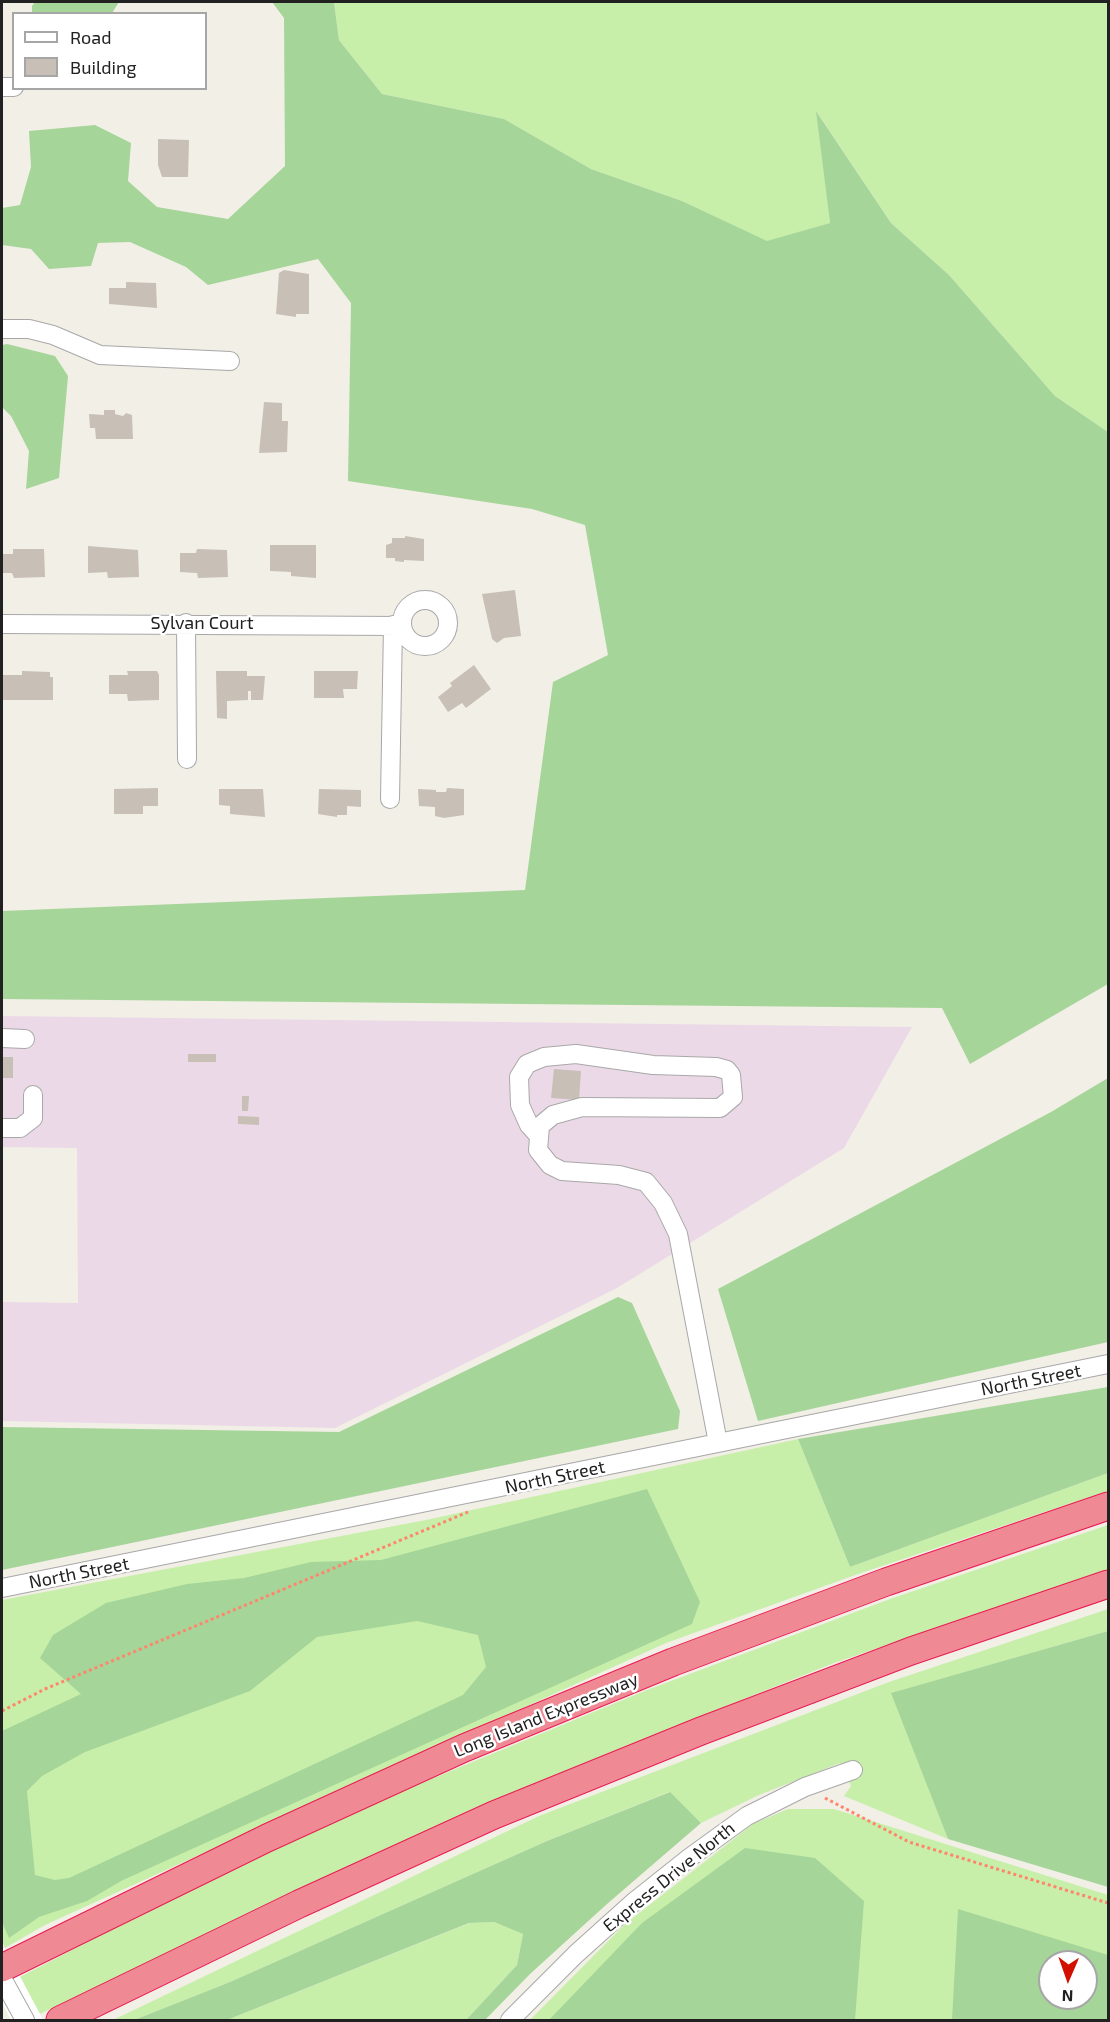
<!DOCTYPE html>
<html>
<head>
<meta charset="utf-8">
<style>
	body { margin:0 }
	#map { position:relative; width:1110px; height:2022px; overflow:hidden; background:#f2efe7; font-family:"Exo 2",sans-serif }
	canvas { display:block }
	.frame { position:absolute; inset:0; border:3px solid #212121; pointer-events:none }
	.legend { position:absolute; left:12px; top:12px; width:195px; height:78px; box-sizing:border-box; background:#fff; border:2px solid #a6a6a6; margin:0; padding:8px 10px; list-style:none; font-size:18px; color:#212121 }
	.legend li { display:flex; align-items:center; gap:12px; height:30px }
	.legend b { width:30px; border:2px solid #a6a6a6 }
	.north { position:absolute; left:1038px; top:1950px; width:60px; height:60px; box-sizing:border-box; background:#fff; border:2px solid #a6a6a6; border-radius:50%; rotate:182deg; font-size:16px; font-weight:700; line-height:24px; text-align:center; color:#212121 }
	.north::after { content:''; display:block; margin:auto; width:21px; height:27px; background:#d31000; clip-path:polygon(50% 0,100% 100%,50% 72%,0 100%) }
</style>
</head>
<body>
<div id="map">
<canvas width="1110" height="2022"></canvas>
<div class="frame"></div>
<ul class="legend">
<li><b style="height:8px;background:#fff"></b>Road</li>
<li><b style="height:16px;background:#c8bfb6"></b>Building</li>
</ul>
<div class="north">N</div>
</div>
<script>
const ctx = document.querySelector('canvas').getContext('2d');
ctx.lineJoin = 'round';
function fillPath(path, color) { ctx.fillStyle = color; ctx.fill(path, 'evenodd'); }
const poly = rows => new Path2D(rows.map(r => 'M' + r).join(''));
function trace(path, color, width, dash) { ctx.strokeStyle = color; ctx.lineWidth = width; ctx.lineCap = dash ? 'butt' : 'round'; ctx.setLineDash(dash || []); ctx.stroke(path); }
function write(font, color, halo, rows, align = 'center') {
  ctx.font = font + ' "Exo 2",sans-serif'; ctx.lineWidth = 5; ctx.setLineDash([]); ctx.textBaseline = 'middle'; ctx.strokeStyle = halo; ctx.fillStyle = color; for (const [text, x, y, turn = 0] of rows) {
    ctx.save(); ctx.translate(x, y); ctx.rotate((+turn || 0) * Math.PI / 180); ctx.textAlign = isNaN(turn) ? turn : align; if (halo) ctx.strokeText(text, 0, 0); ctx.fillText(text, 0, 0); ctx.restore();
  }
}
fillPath(poly([
	[2,1016,912,1027,844,1148,617,1288,335,1428,2,1421,2,1302,78,1303,77,1148,2,1147]
]), '#ecd9e7');
fillPath(poly([
	[334,2,1108,2,1108,432,1055,396,949,275,891,223,817,112,830,223,767,242,682,201,591,169,504,119,382,94,339,40],
	[798,1439,850,1567,1108,1473,1108,1491,858,1574,666,1643,45,1925,5,1948,2,1940,2,1600,426,1520],
	[1108,1525,1108,1570,834,1663,577,1766,321,1879,40,2014,20,1977,189,1889,390,1796,647,1690,890,1599],
	[1108,1609,1108,1631,892,1693,948,1839,844,1796,851,1786,840,1763,759,1795,701,1823,669,1792,547,1841,230,1982,134,2020,113,2020,539,1816,889,1682],
	[788,1809,834,1809,1108,1895,1108,2020,530,2020,625,1924,753,1824],
	[1050,1962,1086,1962,1086,1998,1050,1998],
	[494,1922,523,1934,517,1965,466,2020,227,2020,470,1923]
]), '#c7efaa');
fillPath(poly([
	[35,2,119,2,112,13,32,13,32,6],
	[272,2,334,2,339,40,382,94,504,119,591,169,682,201,767,241,830,223,816,111,891,223,949,275,1055,396,1108,432,1108,984,970,1064,942,1008,2,999,2,911,525,890,553,682,608,655,585,525,532,509,348,481,351,303,318,259,208,285,186,267,130,242,98,243,91,266,49,269,31,249,2,245,2,208,20,205,31,167,29,131,95,125,131,143,128,181,157,207,228,219,285,166,284,18],
	[7,344,55,356,68,376,59,478,26,489,29,451,11,416,2,407,2,345],
	[1108,1078,1108,1342,758,1421,718,1289,1051,1112],
	[618,1297,632,1303,680,1411,678,1429,2,1570,2,1427,339,1432],
	[1108,1387,1108,1473,850,1567,798,1439],
	[647,1489,700,1602,692,1624,123,1880,87,1901,39,1917,9,1938,2,1922,2,1731,81,1694,40,1658,53,1635,106,1603,187,1584,244,1578,311,1562,381,1560],
	[417,1621,478,1635,486,1667,463,1695,69,1878,55,1880,35,1875,27,1791,42,1776,85,1752,250,1691,317,1637],
	[1108,1631,1108,1887,948,1839,891,1693],
	[670,1792,701,1823,607,1904,530,1974,485,2020,466,2020,517,1965,523,1934,494,1922,469,1923,227,2020,134,2020,230,1982,547,1841],
	[745,1848,815,1858,864,1901,855,2020,549,2020,642,1923],
	[958,1909,1108,1955,1108,2020,952,2020],
	[1050,1962,1086,1962,1086,1998,1050,1998]
]), '#a6d599');
fillPath(poly([
	[5,1948,43,2020,11,2020,2,2002,2,1950]
]), '#fff');
fillPath(poly([
	[158,139,189,140,188,177,162,177,158,165],
	[284,270,309,274,309,314,296,314,296,317,276,314,279,273],
	[126,282,156,283,157,308,109,304,109,288,126,288],
	[264,402,282,403,282,421,288,421,287,452,259,453],
	[104,410,115,410,115,414,123,416,126,413,132,415,133,439,96,439,95,428,90,428,89,414,104,415],
	[405,536,424,539,424,561,404,560,404,562,395,561,395,558,386,558,386,545,392,543,392,538,405,538],
	[270,545,316,545,316,578,291,576,291,572,270,571],
	[88,546,138,550,139,577,108,578,107,572,88,573],
	[13,549,44,549,45,577,14,578,12,573,2,573,2,554,13,554],
	[197,549,227,550,228,577,198,578,197,573,180,572,180,553,196,553],
	[515,590,521,636,504,638,497,643,492,639,482,594],
	[474,665,491,689,466,708,462,703,448,712,438,697,452,686,450,683],
	[22,671,50,672,50,677,53,677,53,700,3,700,3,675,22,675],
	[127,671,157,671,159,675,159,700,128,701,127,694,109,694,109,675,128,675],
	[216,671,247,671,247,676,265,676,263,700,251,700,251,691,248,691,248,700,227,701,227,719,217,718],
	[314,671,358,671,357,689,343,689,344,698,314,698],
	[158,788,158,806,143,806,143,814,114,814,114,789],
	[447,788,464,789,464,815,444,818,435,816,435,807,419,806,418,789,436,790,436,792,446,792],
	[219,789,263,789,265,817,230,814,230,806,219,805],
	[319,789,361,790,361,807,347,806,347,815,337,815,337,817,318,814],
	[188,1054,216,1054,216,1062,188,1062],
	[2,1057,13,1057,13,1078,2,1078],
	[554,1069,581,1071,579,1100,551,1098],
	[242,1096,249,1096,248,1111,242,1111],
	[238,1116,259,1117,259,1125,238,1124]
]), '#c8bfb6');
const minor = poly([
	[2,87,14,87],
	[2,329,29,329,53,335,100,355,230,361],
	'402 623a23 23 0 1 1 46 0a23 23 0 1 1-46 0Z',
	[186,623,187,759],
	[2,624,402,626],
	[390,799,393,625],
	[2,1038,25,1039],
	[2,1128,20,1128,33,1118,33,1095],
	[539,1136,529,1125,520,1105,519,1077,527,1064,544,1057,576,1054,653,1065,716,1067,727,1070,731,1075,733,1097,720,1108,582,1107,553,1115,540,1126,538,1150,550,1165,562,1171,619,1175,646,1182,663,1203,678,1234,718,1443],
	[2,1588,1108,1364],
	[2,1978,25,2020],
	[510,2020,576,1954,635,1901,689,1858,747,1816,805,1787,853,1770]
]);
const highway = poly([
	[2,1968,267,1838,464,1748,673,1662,886,1582,1108,1506],
	[60,2020,299,1904,494,1815,701,1731,911,1651,1108,1584]
]);
trace(minor, '#a8a8a8', 20);
trace(highway, '#ea1b52', 29);
trace(poly([
	[2,1711,45,1689,468,1512],
	[825,1798,909,1842,1108,1903]
]), '#ff866c', 3, [3, 3]);
trace(minor, '#fff', 18);
trace(highway, '#ef8a95', 27);
write('18px', '#212121', '#fff', [
	["Sylvan Court",202,623],
	["North Street",1031,1380,-11],
	["North Street",555,1477,-12],
	["North Street",79,1573,-11],
	["Long Island Expressway",546,1715,-22],
	["Express Drive North",669,1877,-39]
]);
</script>
</body>
</html>
